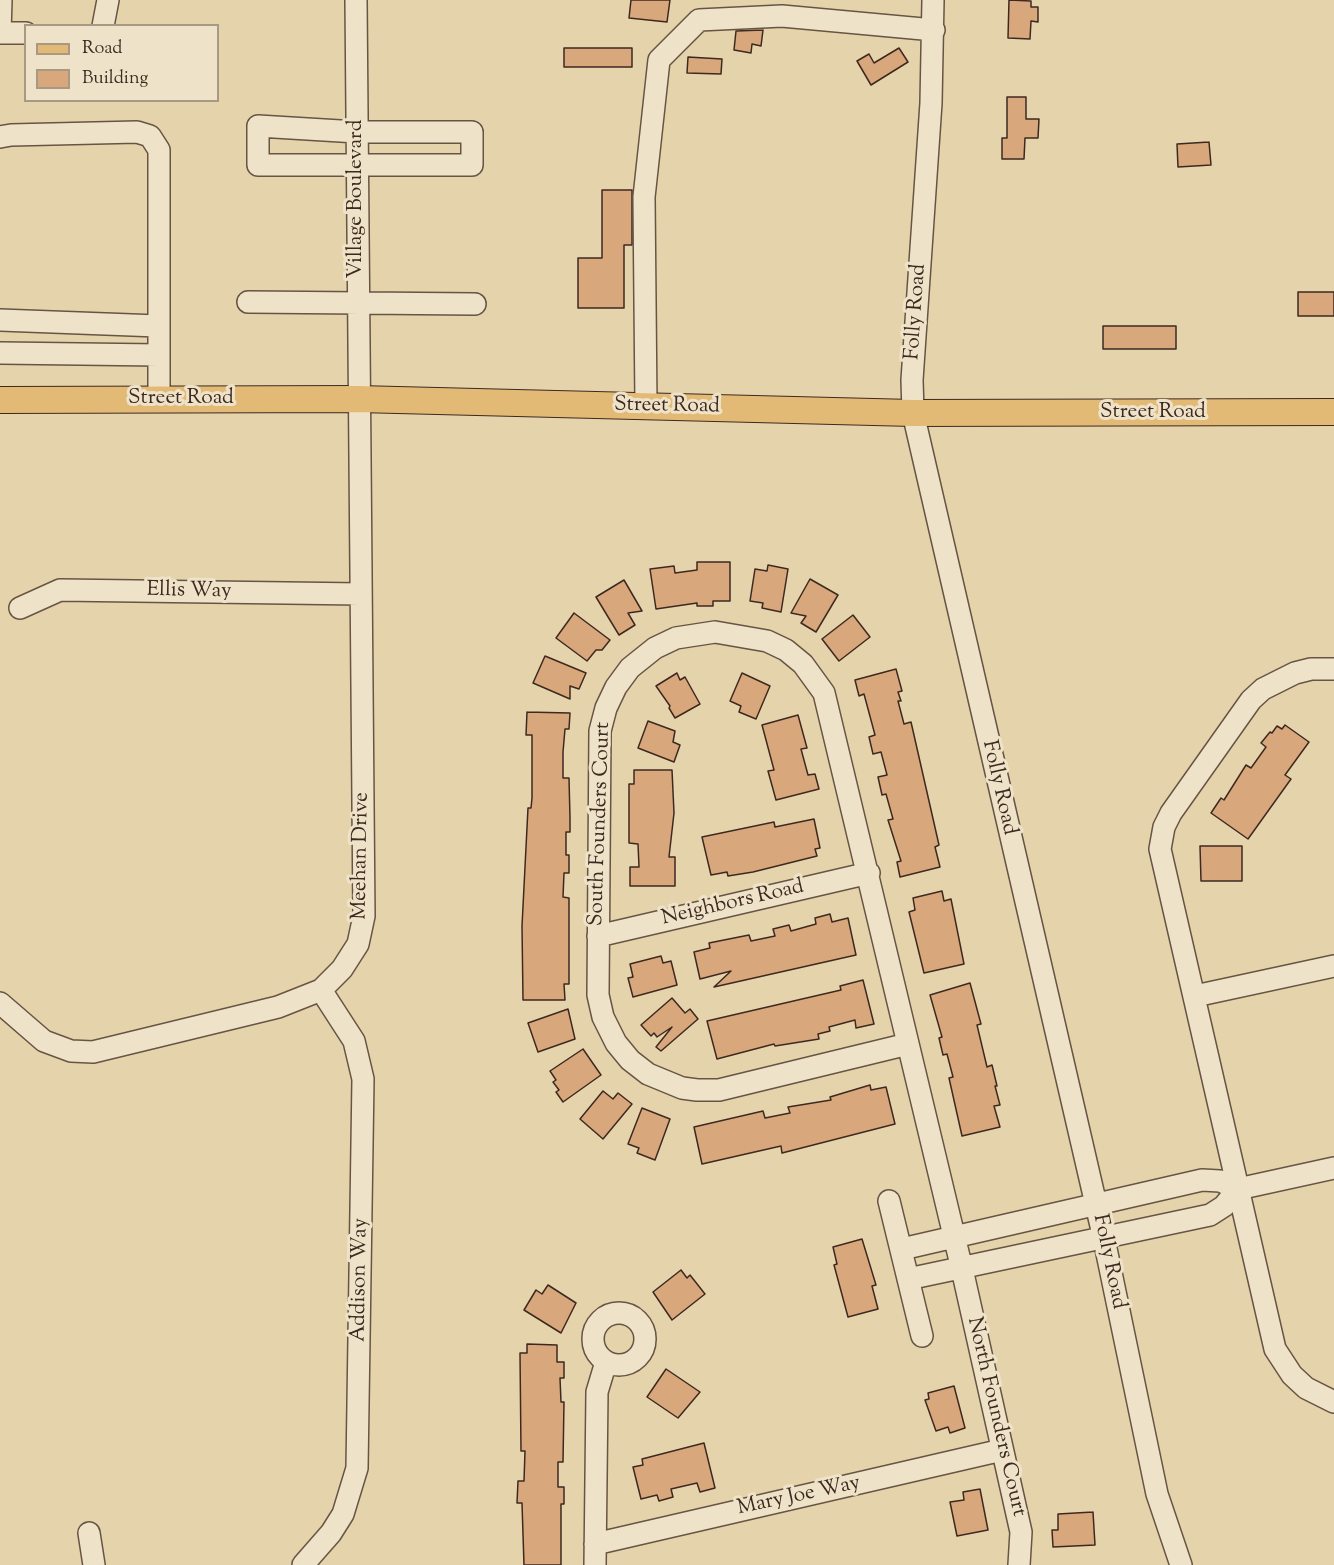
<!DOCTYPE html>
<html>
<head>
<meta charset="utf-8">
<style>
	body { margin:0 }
	#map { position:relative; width:1334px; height:1565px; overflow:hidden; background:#e5d4ab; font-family:"Sorts Mill Goudy",serif }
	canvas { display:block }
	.legend { position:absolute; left:24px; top:24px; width:195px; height:78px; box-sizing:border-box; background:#eee3c8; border:2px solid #a89985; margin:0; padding:8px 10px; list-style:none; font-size:18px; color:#3e2921 }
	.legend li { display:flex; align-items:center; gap:12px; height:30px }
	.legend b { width:30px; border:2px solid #a89985 }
</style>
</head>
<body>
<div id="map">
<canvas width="1334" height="1565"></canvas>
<ul class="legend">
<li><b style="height:8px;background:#e2ba76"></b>Road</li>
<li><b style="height:16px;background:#d9a77c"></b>Building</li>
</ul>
</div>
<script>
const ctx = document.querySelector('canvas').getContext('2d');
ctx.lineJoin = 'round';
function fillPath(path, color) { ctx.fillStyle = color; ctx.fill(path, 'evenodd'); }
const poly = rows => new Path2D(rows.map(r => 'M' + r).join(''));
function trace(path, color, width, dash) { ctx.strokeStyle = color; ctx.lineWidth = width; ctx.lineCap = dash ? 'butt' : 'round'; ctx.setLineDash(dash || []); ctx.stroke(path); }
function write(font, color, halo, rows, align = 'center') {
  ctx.font = font + ' "Sorts Mill Goudy",serif'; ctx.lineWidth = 6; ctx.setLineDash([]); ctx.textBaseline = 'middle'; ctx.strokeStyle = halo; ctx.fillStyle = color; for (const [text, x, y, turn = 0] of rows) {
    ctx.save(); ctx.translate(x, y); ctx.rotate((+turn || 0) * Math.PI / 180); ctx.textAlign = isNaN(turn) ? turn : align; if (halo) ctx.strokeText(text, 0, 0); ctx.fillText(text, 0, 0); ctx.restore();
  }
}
const building = poly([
	[631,0,670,0,667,22,629,18,631,0],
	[1009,0,1031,1,1031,7,1038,7,1038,22,1031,21,1030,39,1008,38,1009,0],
	[763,30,761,46,752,44,751,53,734,50,736,31,763,30],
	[564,48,632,48,632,67,564,67,564,48],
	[899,48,908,62,871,85,857,61,869,54,874,63,899,48],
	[688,57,722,59,721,74,687,73,688,57],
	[1007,97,1026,97,1026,119,1039,119,1038,138,1025,138,1024,159,1002,159,1002,138,1007,138,1007,97],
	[1209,142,1211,165,1178,167,1177,144,1209,142],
	[602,190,632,190,632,245,624,245,624,308,578,308,578,258,602,258,602,190],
	[1298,292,1334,292,1334,316,1298,316,1298,292],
	[1103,326,1176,326,1176,349,1103,349,1103,326],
	[697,562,730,562,730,601,713,601,713,606,697,606,697,603,656,609,650,569,674,566,675,573,697,570,697,562],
	[768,565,788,569,781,612,762,608,763,603,750,601,755,569,767,571,768,565],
	[810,579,838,595,816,632,801,623,806,616,791,613,810,579],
	[624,580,642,611,628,613,635,625,619,635,596,597,624,580],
	[574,613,610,640,602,650,596,650,587,661,556,638,574,613],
	[853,615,870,637,839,661,822,639,853,615],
	[545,656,586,673,579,689,570,686,570,699,533,683,545,656],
	[896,669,902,691,898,692,901,701,898,701,904,724,911,722,939,845,935,847,940,867,900,877,897,862,901,861,888,820,893,819,886,794,882,795,878,777,887,775,881,752,873,754,869,737,875,735,864,694,859,696,855,680,896,669],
	[677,673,680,680,685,677,700,704,675,718,669,708,670,706,656,686,677,673],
	[742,673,770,686,756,719,739,712,741,706,730,701,742,673],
	[527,712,570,713,569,729,565,729,563,752,563,778,569,778,570,818,570,832,566,832,566,855,569,855,569,873,564,873,563,897,569,898,569,984,564,984,565,1000,523,1000,522,926,528,808,531,808,532,798,532,735,526,735,527,712],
	[798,715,807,748,801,749,808,775,815,774,819,789,776,800,768,771,774,770,762,725,798,715],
	[648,721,675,731,673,742,680,745,674,762,638,748,648,721],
	[1285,725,1309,742,1285,775,1291,779,1248,839,1211,813,1221,798,1224,800,1246,765,1251,768,1266,747,1261,743,1270,732,1272,733,1277,726,1282,729,1285,725],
	[634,770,672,770,674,813,669,857,675,857,675,886,630,886,630,867,639,867,638,844,629,843,629,784,634,784,634,770],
	[814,819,820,848,815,849,817,856,753,872,728,876,727,872,711,875,702,837,774,822,775,827,814,819],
	[1200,846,1242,846,1242,881,1201,881,1200,846],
	[942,891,944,901,951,899,964,964,924,973,909,912,915,910,913,898,942,891],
	[830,914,832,922,848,918,856,955,714,987,731,971,700,979,694,952,710,948,709,943,749,935,751,941,775,936,773,929,789,925,791,931,816,924,815,918,830,914],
	[661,956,663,963,671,961,677,985,633,997,628,978,633,977,630,964,661,956],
	[863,980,874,1024,856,1028,855,1020,829,1027,830,1031,818,1034,819,1039,775,1046,774,1044,717,1059,707,1021,841,990,840,986,863,980],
	[970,983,981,1024,977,1025,987,1067,992,1065,997,1086,995,1086,1000,1105,994,1106,1000,1127,962,1136,949,1078,953,1077,947,1054,943,1055,939,1038,942,1037,930,995,970,983],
	[672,998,685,1013,690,1009,698,1019,661,1051,656,1047,672,1027,657,1037,654,1033,651,1036,641,1025,672,998],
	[568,1009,575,1039,538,1052,528,1023,568,1009],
	[583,1049,601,1075,563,1102,556,1092,559,1090,553,1082,556,1080,550,1071,583,1049],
	[870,1085,871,1090,886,1087,895,1124,782,1153,781,1146,702,1164,694,1127,763,1111,765,1118,790,1113,788,1107,831,1100,830,1097,870,1085],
	[603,1091,613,1099,618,1093,632,1104,603,1139,580,1119,603,1091],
	[642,1108,670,1119,655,1160,637,1153,639,1148,628,1144,642,1108],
	[862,1239,876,1285,872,1286,878,1309,848,1317,834,1265,837,1264,833,1247,862,1239],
	[681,1270,687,1278,690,1275,705,1294,672,1320,653,1292,681,1270],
	[548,1285,576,1303,561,1333,524,1310,536,1290,542,1294,548,1285],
	[527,1344,557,1345,557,1362,564,1362,564,1378,560,1378,561,1402,564,1402,563,1462,558,1462,558,1487,564,1487,564,1504,561,1504,561,1565,524,1565,522,1503,517,1503,518,1481,524,1481,525,1451,521,1451,520,1353,527,1353,527,1344],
	[666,1369,700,1392,678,1418,647,1397,666,1369],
	[954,1386,965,1428,950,1433,948,1427,936,1431,925,1400,929,1399,928,1393,954,1386],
	[704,1443,715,1488,700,1492,697,1483,671,1489,673,1497,659,1501,657,1495,641,1499,633,1467,643,1465,642,1459,704,1443],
	[980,1489,988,1530,957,1536,950,1502,964,1500,963,1492,980,1489],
	[1093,1512,1095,1545,1053,1547,1052,1530,1058,1530,1058,1514,1093,1512]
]);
fillPath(building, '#d9a77c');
trace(building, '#3e2921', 1.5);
const minor = poly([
	[1,0,0,33,26,33],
	[933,0,931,103,912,380,913,413,1104,1239,1157,1494,1181,1565],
	[103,26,108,0],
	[258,126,357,132,472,132,472,165,258,165,258,126],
	[0,137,11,135,137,132,150,136,159,150,159,399],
	[248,302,475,304],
	[0,320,158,326],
	[0,353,159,355],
	[646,406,644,197,659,60,699,20,782,16,934,30],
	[20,608,60,590,361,594],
	[1334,669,1311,669,1295,673,1263,689,1251,700,1171,813,1164,827,1160,849,1275,1349,1292,1375,1306,1388,1334,1402],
	[598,936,869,873],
	[1195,996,1334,966],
	[0,1003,44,1041,71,1051,93,1052,278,1007,321,990,342,969,358,944,364,916,356,0],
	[908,1044,719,1090,697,1090,682,1088,648,1074,630,1060,616,1043,603,1017,598,995,600,731,606,708,616,687,630,668,655,648,676,638,715,632,767,641,786,650,803,664,824,693,962,1269,1021,1532,1019,1565],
	[889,1201,922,1336],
	[902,1249,1202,1180,1220,1181,1238,1189,1334,1168],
	[908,1279,1210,1215,1224,1206,1238,1189],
	'593 1339a26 26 0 1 1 52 0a26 26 0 1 1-52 0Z',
	[89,1533,94,1565],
	[595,1544,1002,1450],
	[303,1565,331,1533,343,1514,357,1468,363,1079,354,1041,321,990],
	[595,1565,597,1392,606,1362]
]);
const major = poly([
	[0,400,358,399,913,413,1334,412]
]);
trace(minor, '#685444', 24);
trace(major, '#3e2921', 28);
trace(minor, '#eee3c8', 21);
trace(major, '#e2ba76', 26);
write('21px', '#3e2921', '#eee3c8', [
	["Village Boulevard",357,199,-90],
	["Folly Road",917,312,-86],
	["Street Road",181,399],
	["Street Road",667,407,1],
	["Street Road",1153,413],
	["Ellis Way",189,592,1],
	["Folly Road",998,788,77],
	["South Founders Court",601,824,-88],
	["Meehan Drive",362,856,-89],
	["Neighbors Road",733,904,-13],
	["Folly Road",1108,1262,78],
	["Addison Way",361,1280,-89],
	["North Founders Court",995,1417,77],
	["Mary Joe Way",799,1497,-12]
]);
</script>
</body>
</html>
